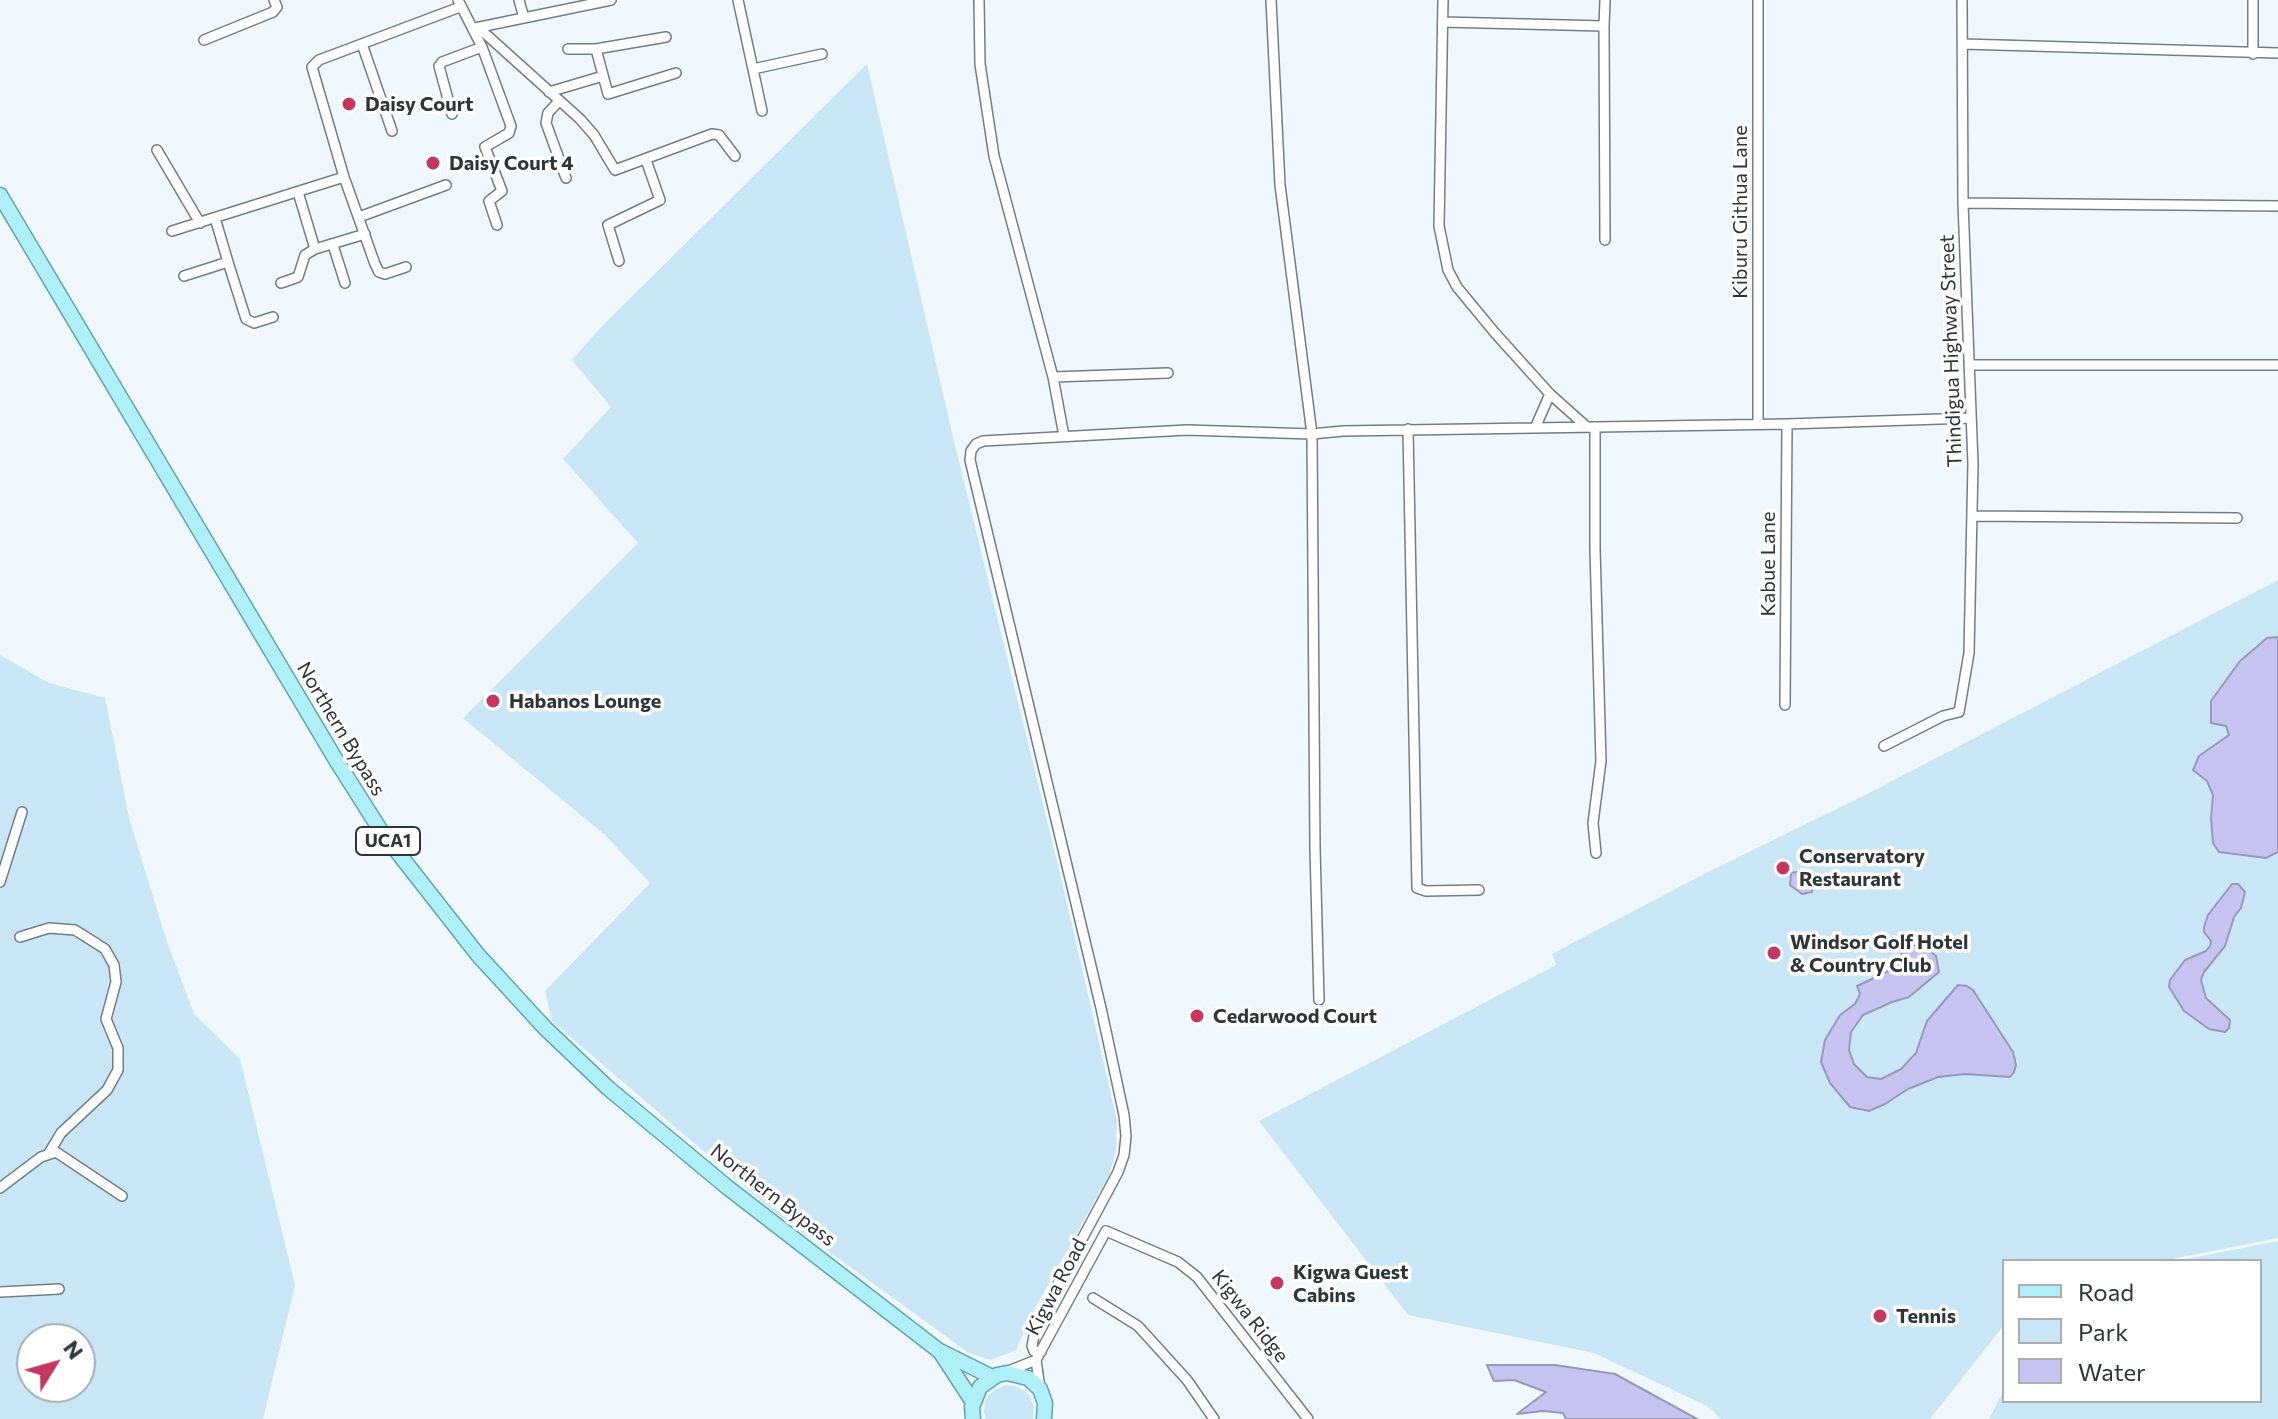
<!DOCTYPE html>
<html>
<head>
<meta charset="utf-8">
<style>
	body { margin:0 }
	#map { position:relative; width:2278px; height:1419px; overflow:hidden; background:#f0f8fd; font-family:Commissioner,sans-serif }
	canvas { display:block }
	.legend { position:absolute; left:2002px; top:1259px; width:260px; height:144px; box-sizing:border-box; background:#fff; border:2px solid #abaeaf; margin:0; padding:10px 14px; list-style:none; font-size:24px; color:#2e3437 }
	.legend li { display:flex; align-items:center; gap:16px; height:40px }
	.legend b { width:40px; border:2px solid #abaeaf }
	.north { position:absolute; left:16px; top:1323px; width:80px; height:80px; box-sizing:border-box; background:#fff; border:2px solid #abaeaf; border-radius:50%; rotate:53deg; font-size:22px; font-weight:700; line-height:32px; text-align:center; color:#2e3437 }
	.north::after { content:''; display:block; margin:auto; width:28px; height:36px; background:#c6375f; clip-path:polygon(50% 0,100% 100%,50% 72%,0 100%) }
</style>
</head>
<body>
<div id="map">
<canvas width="2278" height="1419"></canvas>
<ul class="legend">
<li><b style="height:10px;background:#afeff7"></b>Road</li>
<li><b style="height:22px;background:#c9e6f7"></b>Park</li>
<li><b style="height:22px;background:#c6c3f0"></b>Water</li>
</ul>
<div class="north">N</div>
</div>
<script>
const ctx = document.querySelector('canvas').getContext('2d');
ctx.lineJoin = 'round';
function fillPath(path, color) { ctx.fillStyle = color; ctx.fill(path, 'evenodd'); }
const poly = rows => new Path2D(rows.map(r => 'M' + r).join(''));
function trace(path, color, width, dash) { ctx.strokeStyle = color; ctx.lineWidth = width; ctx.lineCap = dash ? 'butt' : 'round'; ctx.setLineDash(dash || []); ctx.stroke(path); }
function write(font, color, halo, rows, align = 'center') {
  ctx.font = font + ' Commissioner,sans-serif'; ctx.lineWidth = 7; ctx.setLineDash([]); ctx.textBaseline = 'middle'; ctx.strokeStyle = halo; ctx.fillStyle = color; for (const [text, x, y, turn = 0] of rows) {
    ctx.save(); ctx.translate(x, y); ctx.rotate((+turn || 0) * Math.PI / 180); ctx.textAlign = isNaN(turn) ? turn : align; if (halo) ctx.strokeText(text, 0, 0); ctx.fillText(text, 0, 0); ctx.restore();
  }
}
fillPath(poly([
	[867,64,953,437,1062,882,1117,1121,1116,1150,1109,1175,1034,1310,1016,1350,991,1360,969,1353,773,1211,552,1021,545,991,650,883,605,835,463,718,638,543,563,459,611,407,572,360,602,326],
	[2278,580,2278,1238,2162,1261,2004,1261,2004,1325,1930,1419,1721,1419,1707,1406,1594,1353,1408,1315,1259,1121,1556,965,1552,954,1582,938,1708,872,1867,794],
	[0,655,49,683,105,698,129,818,166,939,194,1014,240,1059,295,1285,263,1419,0,1419],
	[32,1339,80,1339,80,1387,32,1387],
	[2278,1241,2278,1419,1989,1419,2004,1390,2004,1401,2260,1401,2260,1261,2176,1261],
	[1006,1385,1019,1387,1029,1395,1034,1407,1033,1419,986,1419,984,1413,985,1400,994,1390]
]), '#c9e6f7');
const water = poly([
	[2278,637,2278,852,2266,858,2219,852,2213,843,2211,818,2213,795,2207,781,2193,770,2199,756,2229,735,2226,726,2211,723,2211,701,2240,661,2267,638,2278,637],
	[1802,871,1813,879,1812,892,1802,894,1790,885,1791,873,1802,871],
	[2232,884,2238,884,2245,892,2241,908,2234,917,2225,946,2204,972,2201,980,2206,998,2230,1020,2229,1028,2225,1032,2209,1029,2184,1011,2169,987,2170,980,2185,960,2206,951,2210,946,2211,941,2204,932,2204,927,2208,915,2232,884],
	[1913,945,1923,946,1936,956,1939,972,1909,997,1892,1002,1863,1015,1851,1032,1849,1050,1854,1064,1867,1077,1881,1079,1901,1069,1916,1053,1927,1021,1958,985,1967,986,1973,990,2013,1052,2016,1065,2014,1072,2010,1077,1965,1074,1938,1077,1908,1089,1885,1104,1869,1111,1850,1107,1830,1083,1821,1062,1825,1040,1840,1015,1855,1004,1860,994,1857,986,1899,966,1903,947,1913,945],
	[1487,1365,1555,1365,1615,1374,1697,1419,1566,1419,1563,1413,1543,1411,1517,1414,1546,1392,1514,1380,1494,1381,1487,1365]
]);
fillPath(water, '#c6c3f0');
trace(water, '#9898b8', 2);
const street = poly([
	[458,0,482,47,511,126,509,133,485,147,502,191,489,201,497,225],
	[519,0,524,18],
	[738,0,762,111],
	[979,0,980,64,994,156,1053,377,1064,436],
	[1271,0,1280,185,1312,434,1315,848,1319,1000],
	[1443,0,1439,226,1448,270,1457,287,1495,333,1550,394,1587,427],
	[1758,0,1758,424],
	[1443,22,1604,26,1605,0],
	[1604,26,1605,240],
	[475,28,611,0],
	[479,28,580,119,594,135,615,170,712,134,719,135,735,156],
	[204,40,273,12,277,7,274,0],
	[362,44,392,131],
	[1963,44,2278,53],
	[568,49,596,49,666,37],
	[596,49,608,94,676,73],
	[2253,54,2253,0],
	[753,69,822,54],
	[549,92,603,76],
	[559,101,548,113,546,123,566,178],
	[452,114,439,66,442,62,482,47],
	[157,150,200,223],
	[298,192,315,249,365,234],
	[1963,203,2278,206],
	[359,217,446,185],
	[172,231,344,177],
	[333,245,345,283],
	[619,261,608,225,660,200,646,160],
	[228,262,246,319,254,323,273,317],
	[406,267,385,274,379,272,375,264,344,177,312,67,319,60,460,7],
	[184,276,228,262,215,218],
	[281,283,298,277,305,255,315,249],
	[1969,365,2278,365],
	[1053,377,1168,373],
	[1595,427,1595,549,1601,761,1593,823,1596,853],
	[1535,428,1550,394],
	[1408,429,1417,888,1426,891,1479,890],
	[1972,516,2237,518],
	[1785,705,1787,424],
	[1884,746,1943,716,1959,712,1969,653,1973,464,1963,203,1962,0],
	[0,882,22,812],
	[20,937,49,928,75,930,105,949,114,965,116,982,106,1019,118,1048,118,1070,107,1090,61,1133,49,1153],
	[0,1188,41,1157,56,1152,122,1196],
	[0,1292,59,1289],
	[1093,1298,1138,1326,1187,1380,1214,1419],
	[1041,1352,1034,1351,1032,1346,1036,1325,1118,1172,1124,1155,1126,1136,1124,1115,1101,1008,970,460,971,451,976,444,983,441,1187,430,1312,434,1343,431,1787,424,1971,418],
	[1036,1360,1106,1231,1178,1262,1197,1277,1308,1419],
	[1036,1360,1040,1388],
	[1006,1372,1036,1360]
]);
const primary = poly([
	[0,195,336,760,381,831,478,955,545,1028,608,1088,727,1187,938,1350,992,1377],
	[941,1353,973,1402],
	[973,1419,972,1407,980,1387,997,1375,1007,1373,1028,1378,1040,1389,1045,1403,1044,1419]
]);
trace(street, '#727e86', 12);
trace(primary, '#5fa6b1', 17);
trace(street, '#fff', 9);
trace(primary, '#afeff7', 14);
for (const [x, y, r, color] of [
	[349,104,8,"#c6375f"],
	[433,163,8,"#c6375f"],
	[493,701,8,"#c6375f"],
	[1783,868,8,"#c6375f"],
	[1774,953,8,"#c6375f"],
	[1197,1016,8,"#c6375f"],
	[1277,1283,8,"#c6375f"],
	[1880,1316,8,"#c6375f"]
]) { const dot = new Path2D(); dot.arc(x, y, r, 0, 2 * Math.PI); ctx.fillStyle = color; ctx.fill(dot); trace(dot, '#fff', 3); }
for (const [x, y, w] of [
	[388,841,64]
]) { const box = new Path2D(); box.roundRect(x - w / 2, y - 14, w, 28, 6); ctx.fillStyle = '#fff'; ctx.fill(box); trace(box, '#2e3437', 2); }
write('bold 18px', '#2e3437', null, [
	["UCA1",388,841]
]);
write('bold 20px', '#2e3437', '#fff', [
	["Daisy Court",365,104],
	["Daisy Court 4",449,163],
	["Habanos Lounge",509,701],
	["Conservatory",1799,856],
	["Restaurant",1799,879],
	["Windsor Golf Hotel",1790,942],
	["& Country Club",1790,965],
	["Cedarwood Court",1213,1016],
	["Kigwa Guest",1293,1272],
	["Cabins",1293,1295],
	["Tennis",1896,1316]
], 'left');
write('20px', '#2e3437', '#fff', [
	["Kiburu Githua Lane",1740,212,-90],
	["Thindigua Highway Street",1951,351,-92],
	["Kabue Lane",1768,564,-90],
	["Northern Bypass",341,729,59],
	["Northern Bypass",773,1195,38],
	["Kigwa Road",1056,1287,-62],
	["Kigwa Ridge",1250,1316,52]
]);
</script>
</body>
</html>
